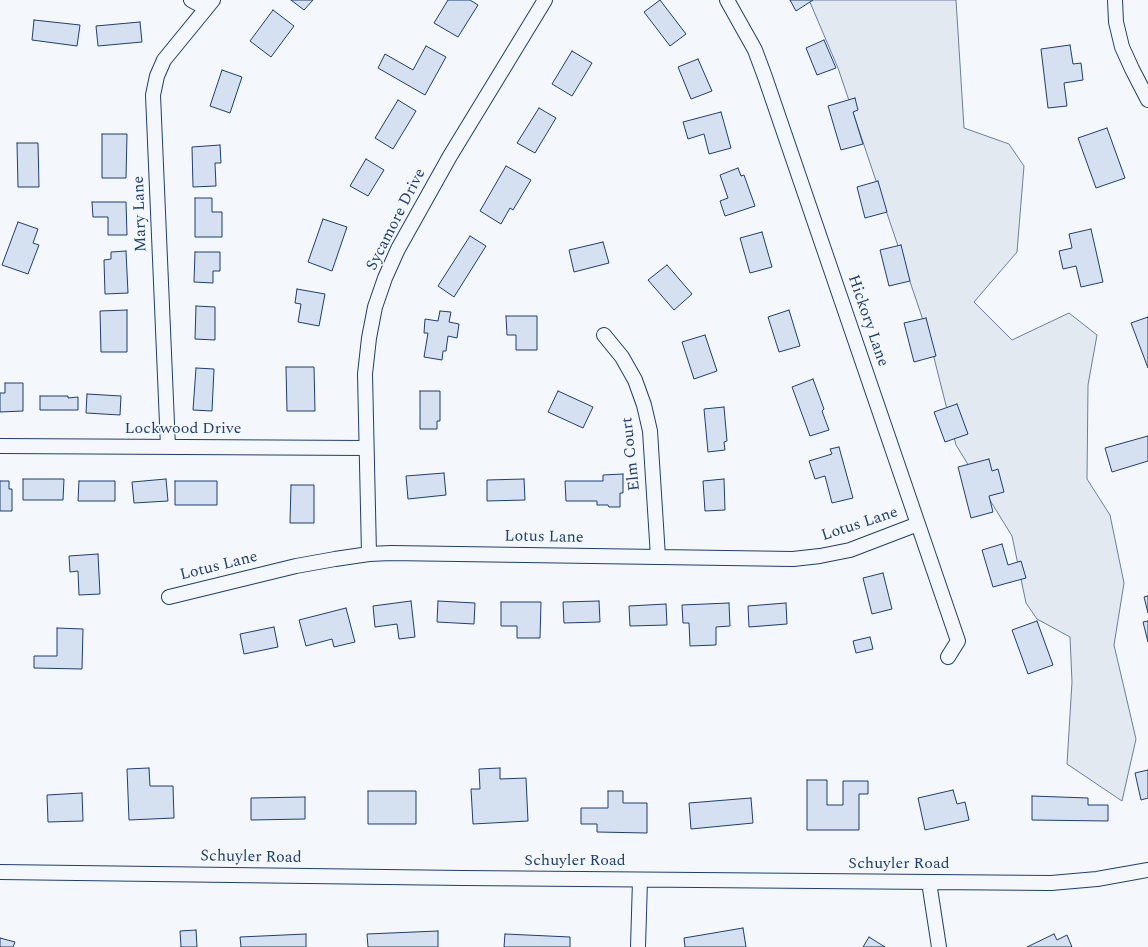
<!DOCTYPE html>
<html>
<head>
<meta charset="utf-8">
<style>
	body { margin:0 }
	canvas { display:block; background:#f4f7fb }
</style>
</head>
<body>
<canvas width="1148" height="947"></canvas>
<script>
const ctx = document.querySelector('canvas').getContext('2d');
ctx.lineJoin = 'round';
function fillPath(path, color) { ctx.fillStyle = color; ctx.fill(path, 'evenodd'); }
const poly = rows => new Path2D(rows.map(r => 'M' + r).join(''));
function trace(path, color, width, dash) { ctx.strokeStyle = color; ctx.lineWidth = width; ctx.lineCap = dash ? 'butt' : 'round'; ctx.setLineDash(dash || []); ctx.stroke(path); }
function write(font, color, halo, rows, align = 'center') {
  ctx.font = font + ' Spectral,serif'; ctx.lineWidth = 3; ctx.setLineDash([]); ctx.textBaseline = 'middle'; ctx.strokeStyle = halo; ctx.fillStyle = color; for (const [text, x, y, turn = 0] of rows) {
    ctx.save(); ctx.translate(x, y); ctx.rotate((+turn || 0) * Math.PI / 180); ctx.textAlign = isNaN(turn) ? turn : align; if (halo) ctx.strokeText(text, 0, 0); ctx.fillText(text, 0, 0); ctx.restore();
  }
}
const green = poly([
	[809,0,956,0,964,128,1009,144,1024,166,1017,252,974,302,1012,340,1069,313,1097,335,1088,385,1087,479,1110,515,1124,583,1114,645,1136,739,1122,801,1067,764,1072,682,1070,637,1037,619,1026,603,1012,536,956,445,929,338,838,68,809,0]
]);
fillPath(green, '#e3e9f0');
trace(green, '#687fa3', 1);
const building = poly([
	[291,0,313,0,304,10,291,0],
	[448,0,470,0,478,5,458,37,434,23,448,0],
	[660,0,686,34,670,46,644,12,660,0],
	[790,0,813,0,796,11,790,0],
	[273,10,294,26,271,57,250,41,273,10],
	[34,20,80,25,77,46,32,40,34,20],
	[140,22,142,42,98,46,96,26,140,22],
	[824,40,836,68,817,75,806,48,824,40],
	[1070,45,1073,64,1081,63,1083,80,1064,83,1067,106,1048,108,1041,49,1070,45],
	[426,46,446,57,425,95,378,68,385,54,413,70,426,46],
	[572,51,592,63,572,96,552,84,572,51],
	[698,59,712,91,691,99,678,67,698,59],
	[222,70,242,77,230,113,210,106,222,70],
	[855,98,858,110,853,112,863,144,841,150,828,106,855,98],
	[398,100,416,111,393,149,375,138,398,100],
	[539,108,556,118,535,153,517,143,539,108],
	[721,112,731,148,709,154,704,134,688,139,683,122,721,112],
	[1107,128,1125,178,1096,188,1078,138,1107,128],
	[102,134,127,134,126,178,102,178,102,134],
	[17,143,38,143,39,187,18,187,17,143],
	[220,145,221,163,215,163,216,186,193,187,192,147,220,145],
	[366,159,384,170,368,196,350,186,366,159],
	[506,166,531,180,513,210,510,208,501,224,480,211,506,166],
	[738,168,741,176,744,175,755,206,725,216,720,201,728,198,720,175,738,168],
	[878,181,887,212,865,218,857,187,878,181],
	[195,198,212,198,212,212,222,212,222,237,195,237,195,198],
	[92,202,126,202,127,235,108,235,108,217,93,217,92,202],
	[323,219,347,227,332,271,308,262,323,219],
	[18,222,38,229,33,243,39,245,28,274,2,265,18,222],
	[1091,229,1103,282,1081,287,1076,266,1063,269,1059,251,1072,248,1069,234,1091,229],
	[762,232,772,267,750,273,740,238,762,232],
	[470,236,486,246,454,297,438,286,470,236],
	[603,242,609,263,574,272,569,250,603,242],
	[901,245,910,281,889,286,880,250,901,245],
	[126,251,128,293,105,294,104,260,111,259,111,252,126,251],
	[195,252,220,252,220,271,213,271,213,283,194,282,195,252],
	[667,265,692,294,674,310,648,280,667,265],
	[297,289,325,294,319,326,298,322,301,304,295,303,297,289],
	[196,306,215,307,215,340,195,339,196,306],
	[127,310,127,352,101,352,100,311,127,310],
	[789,310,800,346,779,352,768,317,789,310],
	[440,311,451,312,449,322,459,324,457,338,448,336,446,351,443,351,442,360,424,357,428,333,424,333,425,319,438,321,440,311],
	[506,316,537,316,537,350,516,350,516,335,507,335,506,316],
	[1148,317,1148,368,1131,323,1148,317],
	[926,318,936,356,914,362,904,323,926,318],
	[705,335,717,371,694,379,682,342,705,335],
	[286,367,314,367,315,411,287,411,286,367],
	[196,368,214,369,212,411,193,410,196,368],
	[813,379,824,409,822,411,829,430,810,436,792,387,813,379],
	[5,383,23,383,23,411,0,412,0,393,5,393,5,383],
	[420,391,440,391,440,421,437,421,437,429,420,429,420,391],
	[558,391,593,407,583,428,548,412,558,391],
	[87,394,121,396,120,415,86,413,87,394],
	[40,396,68,396,68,398,78,397,78,410,40,410,40,396],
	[957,404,968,434,945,442,934,412,957,404],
	[724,407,727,441,724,442,725,450,708,452,704,409,724,407],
	[1148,436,1148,461,1112,472,1105,448,1148,436],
	[839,447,853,498,832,503,825,476,815,479,809,461,832,454,830,449,839,447],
	[989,459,992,471,998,469,1004,492,989,496,993,512,971,518,958,467,989,459],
	[444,473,446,495,408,499,406,476,444,473],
	[623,474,623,493,620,493,620,507,609,507,608,505,597,505,597,501,566,501,565,481,603,481,603,475,623,474],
	[23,479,64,479,63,500,23,500,23,479],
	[166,479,168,501,134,503,132,482,166,479],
	[524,479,525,500,487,501,487,480,524,479],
	[724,479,725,510,705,511,703,481,724,479],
	[0,481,9,481,9,489,12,489,12,511,0,511,0,481],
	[79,481,115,481,115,501,78,501,79,481],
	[175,481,217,481,217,505,175,505,175,481],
	[291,485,314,485,314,523,290,523,291,485],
	[1002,544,1008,565,1021,561,1026,578,993,587,982,550,1002,544],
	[98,554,100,594,79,595,78,571,70,572,69,556,98,554],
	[883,573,892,609,872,614,863,578,883,573],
	[1148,596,1148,613,1144,597,1148,596],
	[411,601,415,637,399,639,397,624,375,627,373,606,411,601],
	[438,601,475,603,474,624,437,622,438,601],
	[599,601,600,622,564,623,563,602,599,601],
	[501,602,541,602,540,638,517,638,517,626,501,626,501,602],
	[729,603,730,626,716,627,716,645,690,646,689,623,683,623,682,605,729,603],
	[786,603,787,624,749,627,748,606,786,603],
	[666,604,667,625,630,626,629,606,666,604],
	[346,608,355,642,334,647,332,639,306,646,299,620,346,608],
	[1037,621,1053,665,1028,674,1012,630,1037,621],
	[1148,621,1148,642,1143,622,1148,621],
	[274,627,278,647,244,654,240,634,274,627],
	[57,628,83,629,82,669,34,668,34,656,57,656,57,628],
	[870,637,873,649,856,653,853,641,870,637],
	[149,768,150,786,173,786,174,818,129,820,127,769,149,768],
	[500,768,500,779,526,778,528,821,473,824,471,789,480,789,479,769,500,768],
	[1148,770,1148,798,1141,800,1135,773,1148,770],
	[807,780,827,780,827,805,843,805,843,781,868,781,868,794,859,794,859,830,807,830,807,780],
	[953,790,957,804,965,802,969,820,925,830,918,798,953,790],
	[368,791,416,791,416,824,368,824,368,791],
	[608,791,623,791,623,803,647,803,647,833,597,832,597,824,581,824,581,808,608,808,608,791],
	[82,793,83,821,48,822,47,795,82,793],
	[1032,796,1088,798,1088,805,1108,805,1108,821,1032,820,1032,796],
	[305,797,305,819,251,820,251,798,305,797],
	[751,798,753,823,691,829,689,803,751,798],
	[743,928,746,947,685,947,684,938,743,928],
	[196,930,197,947,181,947,180,931,196,930],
	[438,931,438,947,368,947,367,934,438,931],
	[306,934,306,947,241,947,240,937,306,934],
	[505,934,570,937,570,947,504,947,505,934],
	[1054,934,1057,940,1067,935,1072,947,1027,947,1054,934],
	[869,937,885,947,863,947,869,937],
	[0,938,15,942,13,947,0,947,0,938]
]);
fillPath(building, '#d5e0f0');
trace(building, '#1d3f73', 1);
const street = poly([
	[191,0,206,8],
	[727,0,755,50,765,77,958,641,948,657],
	[1115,0,1116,22,1122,47,1132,69,1148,100],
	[604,335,622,357,635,380,644,405,650,431,658,557],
	[0,446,366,448],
	[168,447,153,95,157,76,164,60,213,0],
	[369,554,365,374,369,338,375,307,385,278,398,249,450,156,545,0],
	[169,597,296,566,335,559,369,554,391,553,793,559,820,556,850,550,918,524],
	[0,872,463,878,1051,883,1097,879,1148,870],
	[929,882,939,947],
	[638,947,640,880]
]);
trace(street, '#1d3f73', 16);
trace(street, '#f4f7fb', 14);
write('16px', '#1d3f73', '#f4f7fb', [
	["Mary Lane",141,214,-92],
	["Sycamore Drive",397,220,-63],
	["Hickory Lane",867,321,71],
	["Lockwood Drive",183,430],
	["Elm Court",632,454,-96],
	["Lotus Lane",860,525,-18],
	["Lotus Lane",544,538,1],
	["Lotus Lane",219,567,-14],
	["Schuyler Road",251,858,1],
	["Schuyler Road",575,862],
	["Schuyler Road",899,865]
]);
</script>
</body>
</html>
